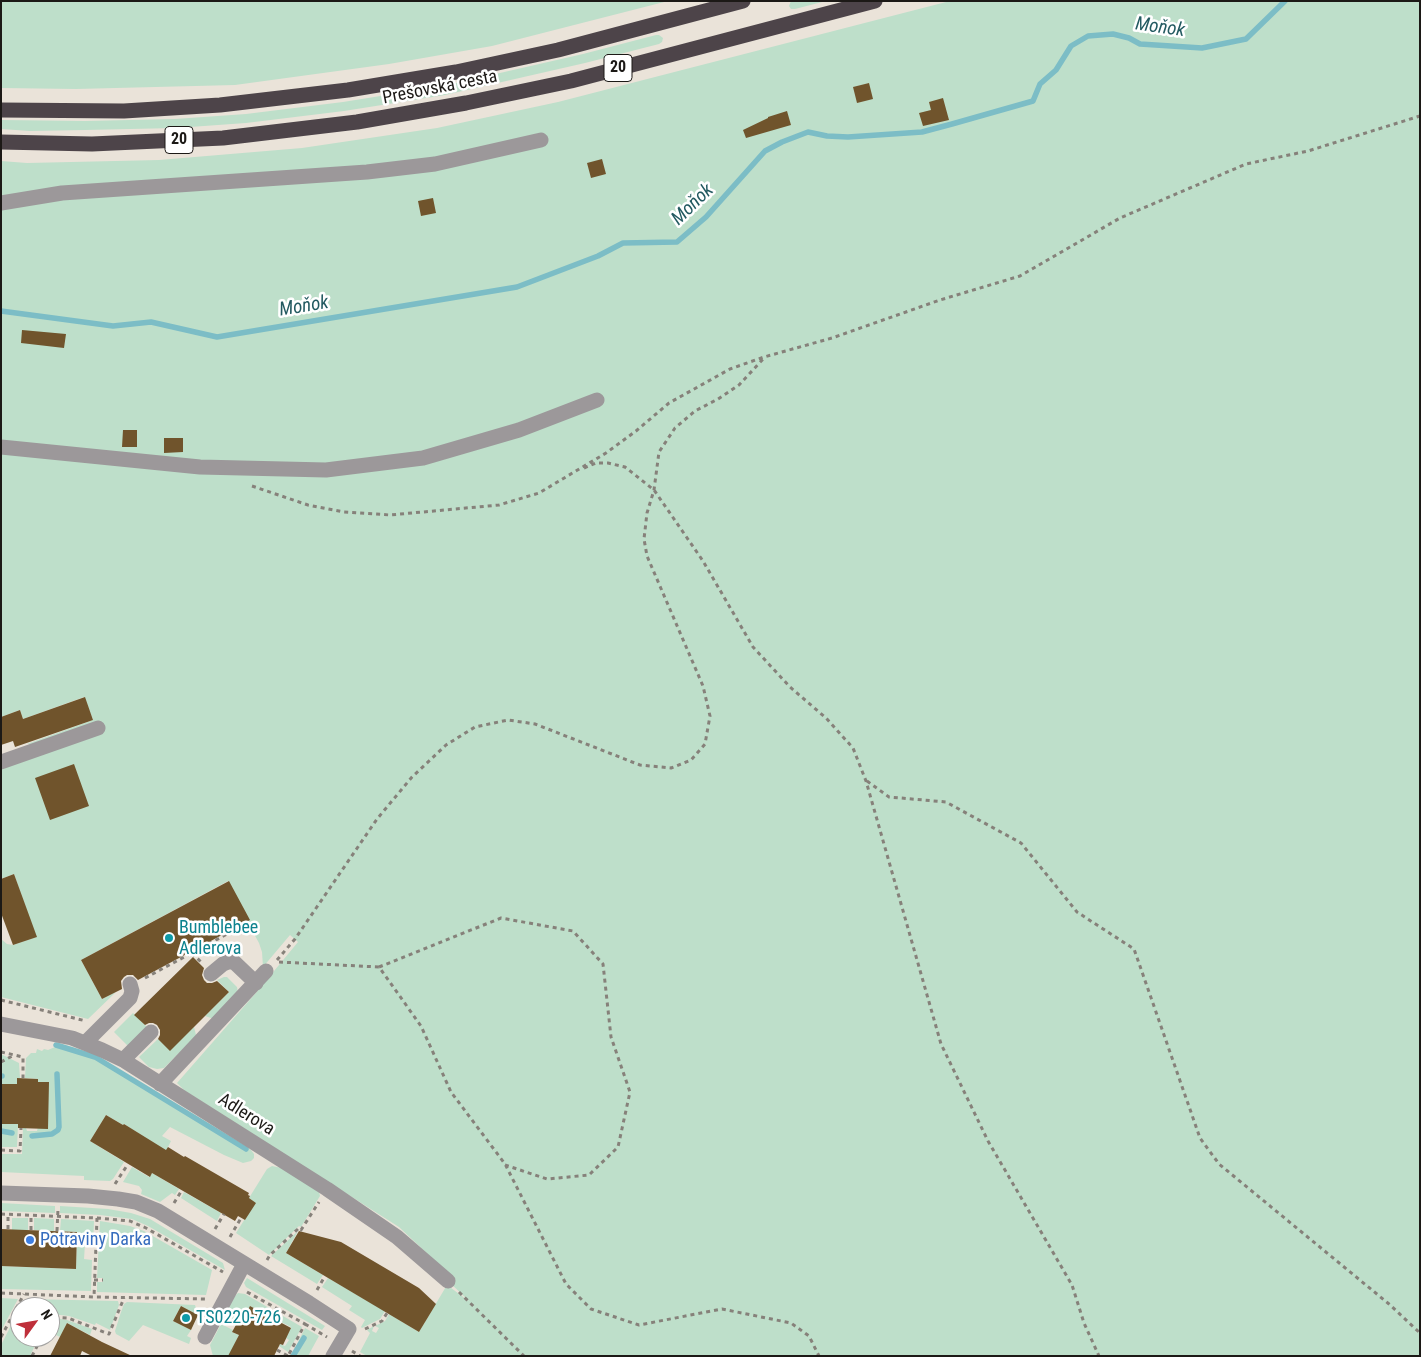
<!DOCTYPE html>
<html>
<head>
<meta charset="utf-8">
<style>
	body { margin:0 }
	#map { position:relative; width:1421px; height:1357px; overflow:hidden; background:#eae3d9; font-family:"Roboto Condensed",sans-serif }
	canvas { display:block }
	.frame { position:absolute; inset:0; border:2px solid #1c1916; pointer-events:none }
	.north { position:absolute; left:10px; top:1297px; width:50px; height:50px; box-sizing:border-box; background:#fff; border:1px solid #a4a3a2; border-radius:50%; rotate:58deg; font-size:14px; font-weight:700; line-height:20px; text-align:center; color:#1c1916 }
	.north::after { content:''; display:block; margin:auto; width:18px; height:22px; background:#bf2f3a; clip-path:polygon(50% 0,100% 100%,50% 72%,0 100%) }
</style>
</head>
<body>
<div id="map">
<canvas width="1421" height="1357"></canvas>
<div class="frame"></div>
<div class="north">N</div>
</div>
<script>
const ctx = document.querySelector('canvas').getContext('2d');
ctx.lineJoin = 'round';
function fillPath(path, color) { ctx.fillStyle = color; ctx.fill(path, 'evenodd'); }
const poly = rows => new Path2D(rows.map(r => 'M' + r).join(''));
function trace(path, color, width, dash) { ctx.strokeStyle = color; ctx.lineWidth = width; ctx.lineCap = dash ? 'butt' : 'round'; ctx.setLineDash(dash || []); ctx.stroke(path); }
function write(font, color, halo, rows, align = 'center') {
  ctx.font = font + ' "Roboto Condensed",sans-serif'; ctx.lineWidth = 5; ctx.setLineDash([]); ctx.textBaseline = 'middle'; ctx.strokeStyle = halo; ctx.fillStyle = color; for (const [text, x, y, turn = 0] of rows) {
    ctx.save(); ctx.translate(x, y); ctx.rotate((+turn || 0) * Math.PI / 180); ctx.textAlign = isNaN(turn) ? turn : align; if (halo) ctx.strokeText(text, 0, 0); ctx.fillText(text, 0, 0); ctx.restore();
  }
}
fillPath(poly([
	[1,1,668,1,492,46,389,64,235,85,76,89,1,88],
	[791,1,826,1,795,9,791,9,789,6],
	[950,1,1420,1,1420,1356,367,1356,360,1352,370,1333,367,1330,374,1326,372,1331,376,1333,379,1328,375,1326,385,1321,389,1314,419,1332,447,1285,470,1302,448,1281,451,1276,399,1227,185,1091,177,1083,255,994,298,942,290,935,263,967,262,952,259,943,247,921,228,881,81,960,102,999,116,992,88,1019,1,997,1,939,7,944,13,945,36,937,14,874,1,879,1,767,34,745,27,744,93,720,84,697,23,719,20,710,1,717,1,161,27,163,159,160,302,148,437,128,558,102],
	[656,35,659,35,663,38,662,42,659,44,585,63,445,95,344,111,246,123,176,128,85,130,30,131,1,129,1,120,85,121,175,119,246,114,343,102,443,86,583,54],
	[224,977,227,977,237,987,238,993,214,1019,205,1016,229,992,217,980],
	[133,1013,147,1027,128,1046,114,1032],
	[194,1027,196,1035,195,1037,164,1068,157,1069,149,1067,139,1057,158,1039,170,1050],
	[56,1044,96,1056,251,1150,254,1154,254,1158,251,1161,243,1163,224,1155,170,1127,162,1136,171,1141,166,1151,124,1124,123,1125,106,1115,90,1141,124,1162,113,1179,110,1181,84,1180,84,1176,1,1172,1,1154,22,1154,23,1128,26,1128,27,1131,37,1131,48,1082,38,1082,38,1079,25,1078,26,1058,31,1053,36,1053,37,1049,42,1051,44,1049,48,1050,55,1047],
	[1,1054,19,1063,20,1078,17,1078,17,1084,1,1084],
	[1,1124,18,1124,17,1147,1,1147],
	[272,1166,282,1168,319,1192,320,1196,301,1227,299,1226,269,1255,236,1233,255,1203,249,1198,267,1169],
	[132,1167,149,1177,152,1173,179,1189,175,1195,172,1193,160,1202,141,1194,142,1190,139,1186,123,1182],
	[184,1192,221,1213,217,1221,181,1198],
	[1,1203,55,1206,55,1213,1,1211],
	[60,1206,108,1209,131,1213,150,1219,223,1263,225,1270,148,1226,132,1219,100,1215,60,1213],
	[12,1218,28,1218,28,1230,12,1230],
	[34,1218,54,1219,54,1231,34,1230],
	[61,1219,94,1221,93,1244,85,1244,84,1259,92,1260,91,1291,1,1289,1,1266,76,1269,77,1232,60,1231],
	[100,1221,130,1226,144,1231,212,1270,206,1295,97,1292,97,1282,103,1282,103,1278,97,1278],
	[298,1231,286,1253,323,1275,317,1284,271,1256],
	[247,1278,325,1326,322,1330,246,1287,244,1283],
	[328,1278,385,1311,380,1319,362,1328,361,1327,365,1320,349,1310,352,1306,322,1287],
	[238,1293,245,1294,302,1327,288,1352,279,1346,280,1344,285,1346,289,1340,286,1338,291,1327,250,1306,245,1315,242,1314,236,1325,223,1319,234,1297],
	[1,1298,18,1299,1,1331],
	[26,1299,118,1301,119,1305,110,1330,96,1323,95,1325,69,1316,52,1314,50,1317,50,1307,20,1307],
	[127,1302,195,1305,198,1315,181,1306,173,1321,191,1330,187,1336,191,1338,189,1344,143,1325,129,1341,116,1334,115,1331,120,1315,124,1304],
	[20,1308,20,1337,39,1337,30,1356,1,1356,1,1345],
	[54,1318,67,1320,92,1329,90,1335,67,1323,60,1337,50,1332,50,1326],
	[221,1324,233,1330,232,1332,239,1335,229,1356,213,1356,210,1345],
	[305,1328,319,1336,308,1356,291,1356]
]), '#bedfca');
trace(poly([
	[1,311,113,326,151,322,217,337,517,287,598,256,623,243,677,242,706,217,765,151,782,142,808,132,827,136,848,137,922,132,952,124,1033,101,1040,84,1056,70,1071,46,1088,36,1113,34,1129,38,1140,44,1202,48,1246,39,1285,1],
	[56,1045,95,1057,246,1149],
	[1,1076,2,1076],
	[1,1131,12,1133],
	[32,1136,52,1134,58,1130,59,1127,57,1074],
	[293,1356,304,1338]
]), '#7cbdc6', 5.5);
fillPath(poly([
	[869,83,873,99,857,103,853,87],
	[943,98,949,120,923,126,919,113,931,110,929,102],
	[787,111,791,125,746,138,743,130,768,118,768,117],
	[602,159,606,174,591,178,587,163],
	[433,198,436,213,421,216,418,201],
	[22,330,66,334,64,348,21,343],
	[123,430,137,430,137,447,122,447],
	[164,438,183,438,183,452,164,453],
	[85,697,93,720,15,747,13,741,1,745,1,717,20,710,23,719],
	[74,764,89,806,50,820,35,778],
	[14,874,37,937,13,945,1,913,1,879],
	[229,881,250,920,138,980,133,975,127,975,124,977,121,981,122,989,102,999,81,960],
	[193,957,204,968,202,975,204,980,207,983,212,983,217,981,229,992,170,1051,158,1039,160,1035,160,1030,157,1025,153,1023,149,1023,145,1025,134,1015],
	[17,1078,38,1079,38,1082,49,1082,48,1129,18,1128,18,1124,1,1124,1,1084,17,1084],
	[106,1115,123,1125,124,1124,166,1150,168,1147,184,1157,185,1156,249,1193,248,1195,250,1196,249,1198,256,1203,245,1220,238,1216,235,1221,152,1173,150,1177,90,1141],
	[1,1229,77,1232,76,1269,1,1266],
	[299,1231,341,1242,419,1288,436,1304,419,1332,286,1253],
	[181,1306,198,1315,191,1330,173,1321],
	[250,1306,291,1328,283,1345,280,1344,274,1356,228,1356,239,1335,232,1332,242,1314,245,1315],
	[67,1323,102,1342,132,1356,92,1356,82,1351,80,1356,50,1356]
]), '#70542c');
trace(poly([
	[584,468,596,463,608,463,625,467,654,490,703,561,753,647,790,687,826,718,853,748,866,781,941,1044,988,1141,1072,1285,1084,1323,1099,1356],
	[252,486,308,505,344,512,390,515,499,505,539,493,606,453,636,431,669,403,730,369,764,357,832,338,940,300,1020,276,1120,218,1246,164,1308,151,1420,116],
	[867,781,889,797,946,802,1021,843,1077,912,1134,949,1200,1138,1219,1164,1389,1304,1420,1333],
	[192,953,202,963],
	[277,960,295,939,377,819,412,777,446,745,475,727,508,720,535,724,640,765,671,768,691,760,705,744,710,716,703,686,647,556,644,539,647,513,654,490,659,452,675,428,695,411,718,399,739,385,764,358],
	[279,962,379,967,421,1026,451,1092,505,1164,566,1284,591,1309,639,1325,722,1309,791,1323,809,1336,819,1356],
	[379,967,501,918,573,931,603,964,611,1037,630,1092,618,1147,589,1175,547,1179,505,1165],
	[145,978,242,926],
	[1,1000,86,1021],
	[1,1052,23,1057,23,1078],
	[1,1062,14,1055],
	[1,1150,20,1151,21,1128],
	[115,1184,128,1164],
	[174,1203,182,1190],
	[1,1214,97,1218,94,1297],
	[97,1218,130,1221,146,1228,223,1272],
	[8,1229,8,1215],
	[215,1229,224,1214],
	[31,1230,31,1215],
	[57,1231,58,1209],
	[230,1237,241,1218],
	[267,1260,270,1255,299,1228,301,1230,319,1202],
	[94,1280,103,1280],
	[317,1290,325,1276],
	[247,1292,305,1324,288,1356],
	[459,1292,524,1356],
	[1,1293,94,1297,208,1299],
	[50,1322,52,1317,68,1318,109,1334,124,1298],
	[305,1324,327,1337],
	[365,1329,382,1321,387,1313],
	[1,1337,24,1294],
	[277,1350,288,1356],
	[352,1351,360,1356],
	[32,1356,42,1337]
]), '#86817a', 3, [4, 4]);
trace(poly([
	[1,203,62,193,367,172,435,164,541,140],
	[1,447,200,467,326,470,423,458,519,430,597,400],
	[1,762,98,728],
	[211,974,223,964,228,962,234,962,256,983],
	[1,1024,72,1038,102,1050,123,1060,327,1189,397,1237,448,1281],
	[85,1043,130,998,132,991,130,984],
	[123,1060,151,1032],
	[160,1084,266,971],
	[1,1193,88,1196,118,1199,136,1202,158,1211,309,1303,349,1329,333,1356],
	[205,1337,244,1264]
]), '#9c989a', 15);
trace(poly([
	[1,110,124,111,220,105,348,90,456,72,558,50,743,1],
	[1,142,92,144,223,138,357,122,466,103,571,81,875,1]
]), '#4d4449', 15);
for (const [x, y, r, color] of [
	[169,938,5,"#0f9aa8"],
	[30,1240,5,"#3f7fe0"],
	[186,1318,5,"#0f9aa8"]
]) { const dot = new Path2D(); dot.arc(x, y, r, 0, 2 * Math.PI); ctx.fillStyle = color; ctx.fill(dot); trace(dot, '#fff', 2); }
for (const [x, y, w] of [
	[618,68,28],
	[179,140,28]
]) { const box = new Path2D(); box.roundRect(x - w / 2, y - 13.5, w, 27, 4); ctx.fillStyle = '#fff'; ctx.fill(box); trace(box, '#1c1916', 1); }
write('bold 16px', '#1c1916', null, [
	["20",618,68],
	["20",179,140]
]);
write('18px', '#1c1916', '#fff', [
	["Prešovská cesta",440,88,-11],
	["Adlerova",246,1115,32]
]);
write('18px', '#0d838f', '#fff', [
	["Bumblebee",179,928],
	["Adlerova",179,949],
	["TS0220-726",196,1318]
], 'left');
write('18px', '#366cbe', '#fff', [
	["Potraviny Darka",40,1240]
], 'left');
write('italic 19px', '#235a61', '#fff', [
	["Moňok",1160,28,8],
	["Moňok",693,205,-44],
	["Moňok",304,307,-9]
]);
</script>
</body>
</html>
